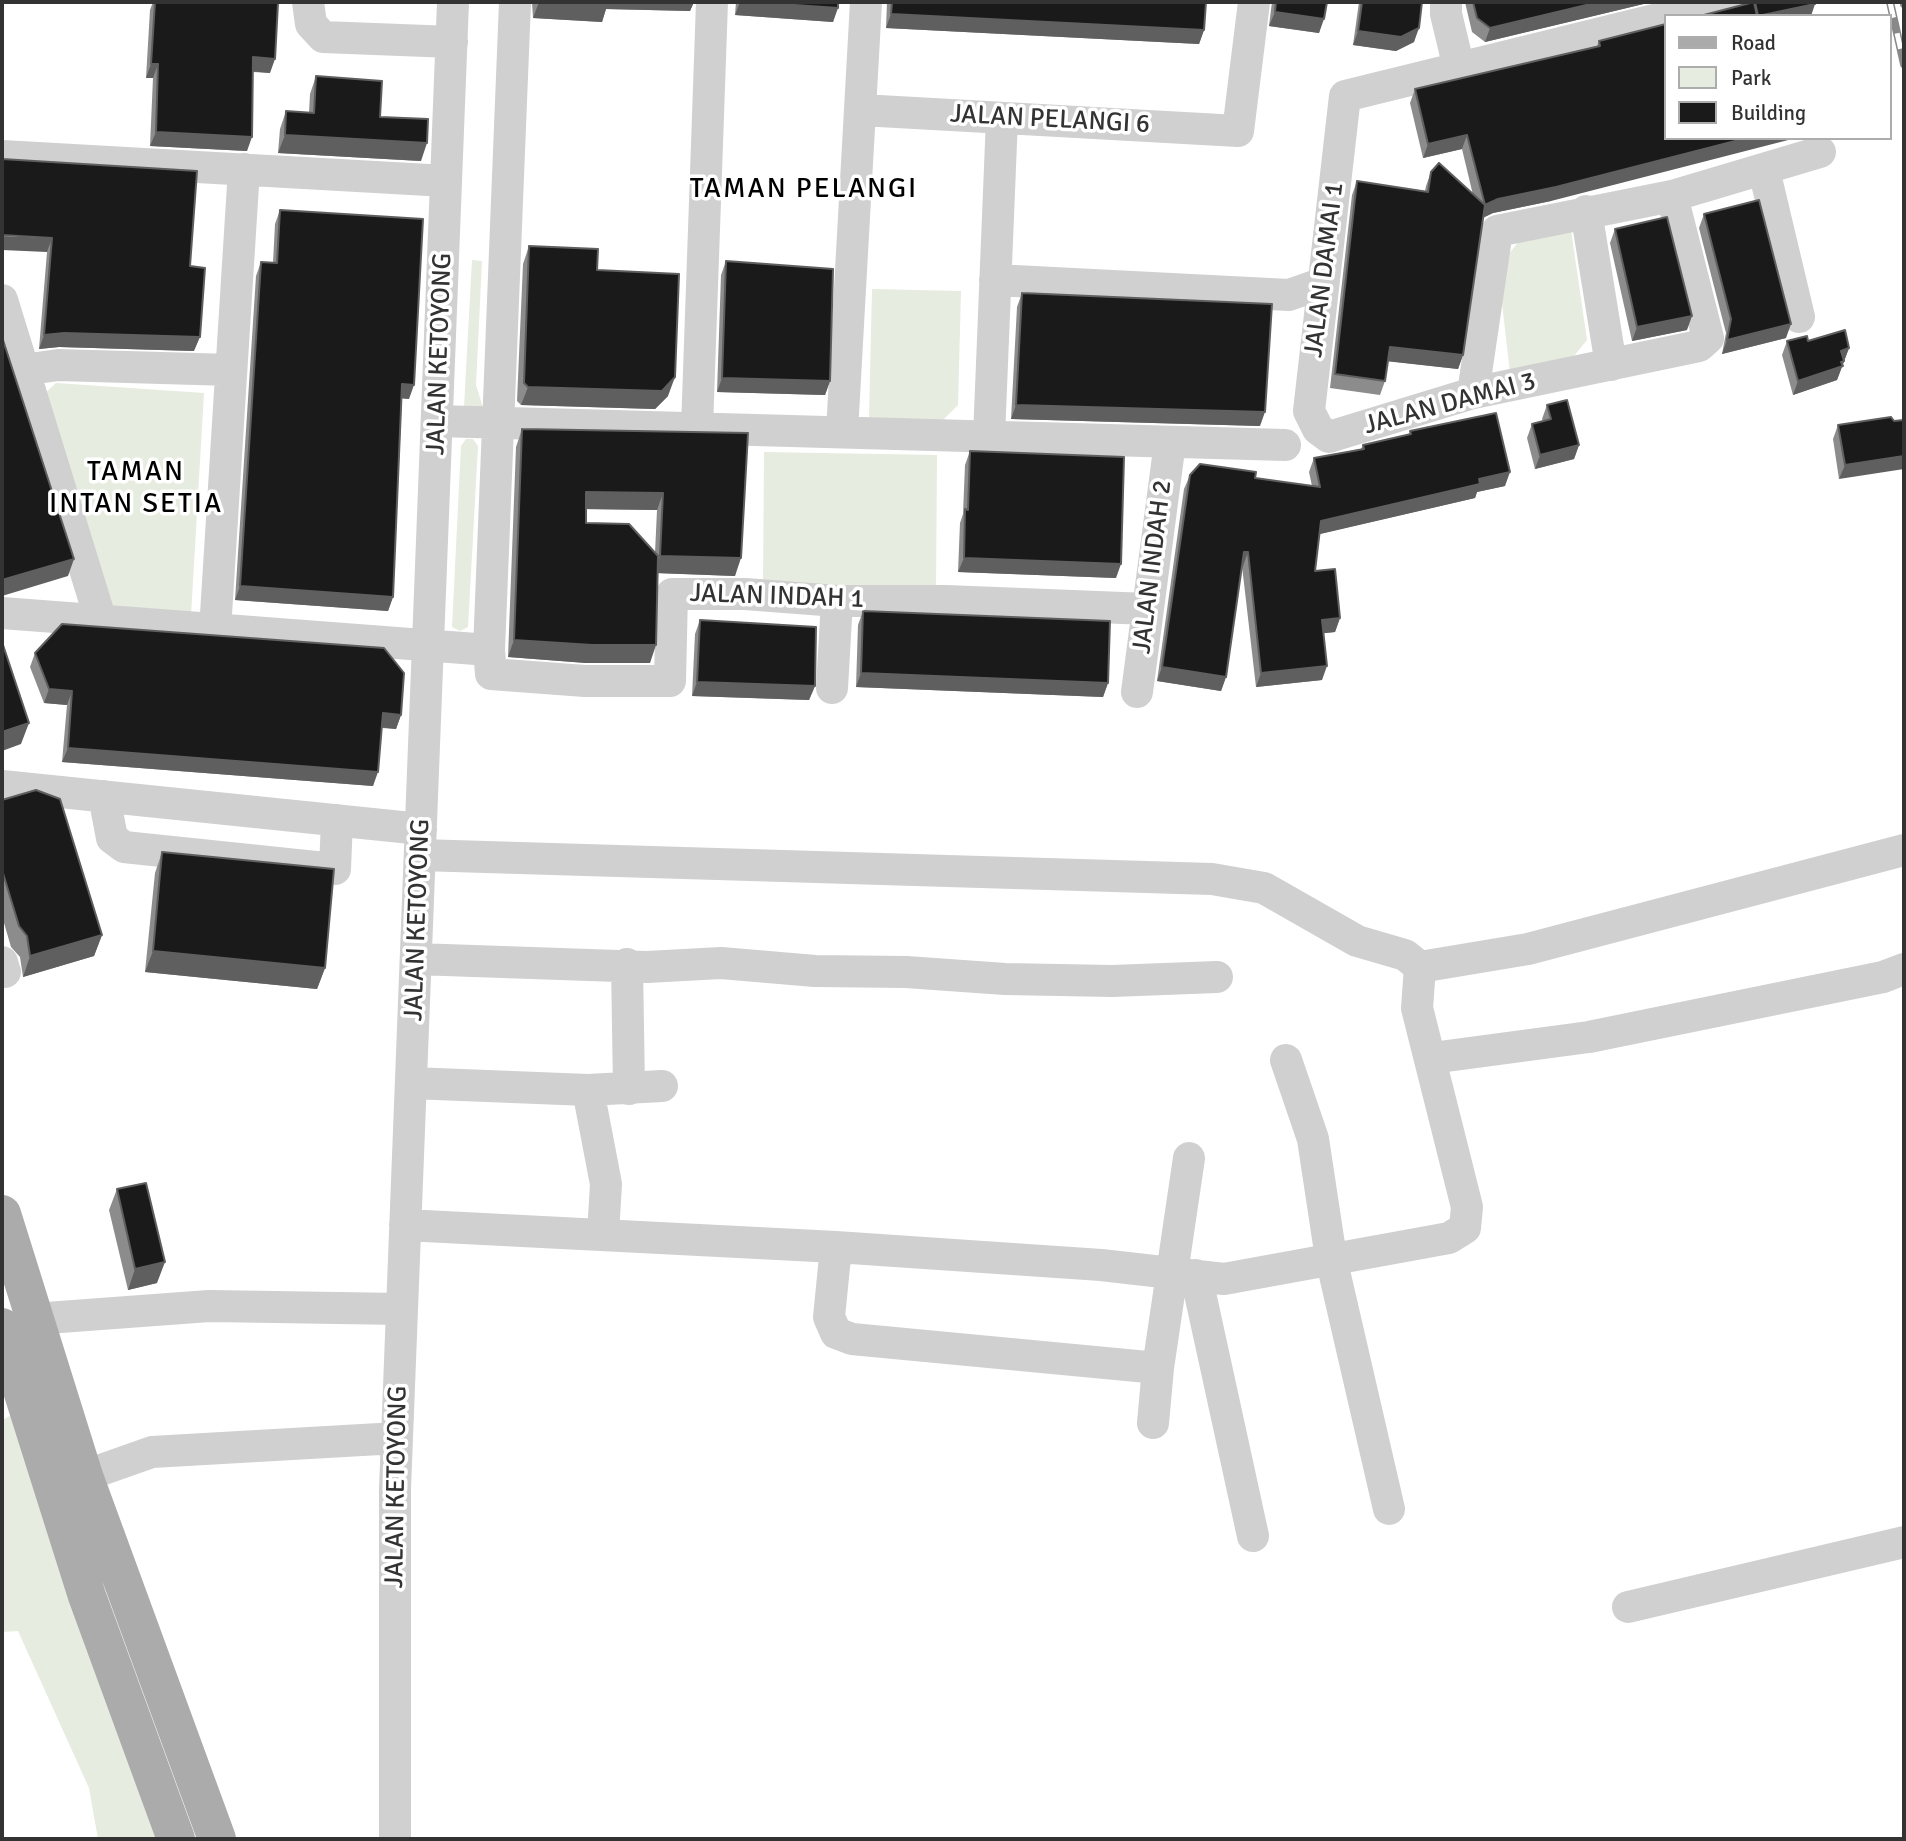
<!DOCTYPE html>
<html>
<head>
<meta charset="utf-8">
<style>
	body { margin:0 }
	#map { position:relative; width:1906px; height:1841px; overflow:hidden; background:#fff; font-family:Signika,sans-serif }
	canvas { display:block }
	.frame { position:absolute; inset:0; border:4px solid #333; pointer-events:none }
	.legend { position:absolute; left:1664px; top:14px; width:228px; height:126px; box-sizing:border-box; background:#fff; border:2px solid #adadad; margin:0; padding:9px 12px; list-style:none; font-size:21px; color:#333 }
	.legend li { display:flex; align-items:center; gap:14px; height:35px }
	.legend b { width:35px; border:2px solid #adadad }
</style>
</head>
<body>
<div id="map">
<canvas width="1906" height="1841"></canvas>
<div class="frame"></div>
<ul class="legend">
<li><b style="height:9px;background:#ababab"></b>Road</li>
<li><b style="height:19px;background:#e6ecdf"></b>Park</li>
<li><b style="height:19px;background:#1a1a1a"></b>Building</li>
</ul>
</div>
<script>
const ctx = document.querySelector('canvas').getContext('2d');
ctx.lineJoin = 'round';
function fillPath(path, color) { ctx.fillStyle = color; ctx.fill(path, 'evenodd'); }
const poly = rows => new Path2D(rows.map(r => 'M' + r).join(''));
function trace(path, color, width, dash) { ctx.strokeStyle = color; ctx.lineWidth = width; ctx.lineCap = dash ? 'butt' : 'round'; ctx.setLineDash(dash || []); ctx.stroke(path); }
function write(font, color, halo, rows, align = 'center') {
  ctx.font = font + ' Signika,sans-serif'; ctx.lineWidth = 7; ctx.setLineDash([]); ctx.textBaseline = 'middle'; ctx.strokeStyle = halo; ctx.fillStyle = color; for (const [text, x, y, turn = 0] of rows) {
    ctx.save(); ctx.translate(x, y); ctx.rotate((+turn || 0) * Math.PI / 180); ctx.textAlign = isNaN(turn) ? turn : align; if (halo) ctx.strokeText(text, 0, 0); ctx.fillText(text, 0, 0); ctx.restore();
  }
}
fillPath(poly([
	[1571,230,1587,340,1565,367,1510,373,1498,268,1522,237],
	[472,260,482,261,476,385,483,408,464,407],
	[872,289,961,291,958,405,943,420,869,418],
	[56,383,204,393,191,615,105,609,41,397],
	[466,439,473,439,478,446,468,627,460,631,452,627,461,446],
	[764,452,937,455,936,587,763,585],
	[24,1409,165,1839,98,1839,89,1788,18,1631,2,1632,2,1420]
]), '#e6ecdf');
trace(poly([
	[308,2,311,24,323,37,452,42],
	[515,2,489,650,491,674,585,681,670,681,672,594,745,594,837,601,946,601,1148,609],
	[1446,2,1446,14,1459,68],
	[1673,16,1727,2],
	[1666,17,1345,96,1309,411,1318,429,1329,437,1473,393,1699,346,1708,338,1672,196],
	[861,110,1238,131,1254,2],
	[2,156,446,181],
	[1764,170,1799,317],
	[1586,211,1611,365],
	[995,280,1289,295,1323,283],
	[2,300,101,621],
	[23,370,58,365,231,370],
	[1473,393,1497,231,1672,196,1820,152],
	[437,421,1285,445],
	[697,428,712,2],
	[842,432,866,2],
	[989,437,1002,118],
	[2,613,489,650],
	[215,630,244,169],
	[832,688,837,601],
	[1137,692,1170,442],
	[2,786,421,829],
	[104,796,112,838,124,847,335,869,337,820],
	[420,855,1212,879,1264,888,1357,941,1405,955,1420,967,1528,949,1904,850],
	[416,959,647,967,721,963,815,971,906,972,1005,979,1112,981,1217,977],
	[2,962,5,972],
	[627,964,629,1089],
	[1432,1058,1589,1037,1883,977,1904,969],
	[1286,1060,1313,1139,1331,1258,1389,1509],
	[411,1083,588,1090,662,1086],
	[588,1090,606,1184,603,1234],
	[405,1225,836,1247,1101,1265,1224,1279,1449,1238,1465,1228,1467,1207,1417,1008,1420,967],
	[836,1247,829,1317,836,1333,852,1339,1158,1368],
	[1196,1275,1253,1536],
	[33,1319,209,1306,402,1309],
	[1153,1423,1158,1368,1189,1158],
	[84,1476,152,1452,397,1438],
	[1628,1607,1904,1542],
	[395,1839,395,1489,453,2]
]), '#d0d0d0', 32);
trace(poly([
	[2,1214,84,1476,217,1839],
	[2,1327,87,1596,176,1839]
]), '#ababab', 38);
const rail = poly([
	[1890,2,1904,64],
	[1904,2,1904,4]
]);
trace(rail, '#888', 8);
trace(rail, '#fff', 5, [16]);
fillPath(poly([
	[153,2,252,2,270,73,253,72,247,151,150,146,153,78,146,78,150,10],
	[532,2,694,2,690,11,606,9,602,22,533,18],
	[736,2,838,2,833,22,735,15],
	[887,2,1206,2,1204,30,1199,44,886,28],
	[1272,2,1327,2,1319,33,1269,26],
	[1359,2,1422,2,1414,42,1396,51,1353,45],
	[1465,2,1652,2,1485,42,1472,32],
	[1666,24,1551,201,1493,213,1483,218,1463,355,1458,369,1388,361,1385,381,1380,395,1330,388,1352,195,1357,181,1425,191,1426,186,1431,172,1473,195,1462,149,1423,158,1410,103,1415,89,1597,46,1599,41],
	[316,76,380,117,421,161,278,153,280,129,286,111,309,113,310,94],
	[2,159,190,266,194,351,59,347,39,349,47,252],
	[280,210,409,399,402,398,393,597,388,611,235,600,256,276,261,262,273,263,275,224],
	[1704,214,1786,338,1722,354,1726,333,1699,228],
	[1615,229,1687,330,1632,341,1610,243],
	[529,246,597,270,668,396,655,409,521,405,517,401,523,264],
	[726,261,830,381,825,395,717,392,721,275],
	[1022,293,1260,426,1011,419,1017,307],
	[1787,341,1808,341,1849,348,1837,380,1793,395,1782,355],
	[1547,405,1579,445,1574,459,1535,469,1527,438,1532,424,1543,421,1542,419],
	[1891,417,1839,479,1833,439,1838,425],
	[522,429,748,433,735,576,658,573,650,663,586,663,508,657,516,447],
	[586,509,657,510,655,553,586,523],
	[1410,431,1505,486,1477,492,1475,498,1319,534,1315,571,1340,618,1335,632,1324,633,1322,680,1256,687,1242,566,1226,677,1221,691,1157,681,1184,489,1190,475,1255,478,1312,486,1309,472,1314,458,1361,449,1363,445,1409,435],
	[970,451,1116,578,958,572,960,523,963,514,965,465],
	[863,611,1108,683,1103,697,856,687,858,625],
	[700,620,815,686,809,700,692,696,695,634],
	[35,653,401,715,396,729,382,728,373,786,62,762,67,705,44,703,30,667],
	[2,800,102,935,94,956,23,977,20,957,11,947,2,916],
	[162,852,325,968,317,989,145,972,155,873],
	[117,1189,157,1283,128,1290,109,1210]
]), '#8c8c8c');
fillPath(poly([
	[539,2,694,2,690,11,606,9,602,22,533,18],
	[740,2,751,2,838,8,833,22,735,15],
	[1599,2,1652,2,1485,42,1490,28],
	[1815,4,1811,16,1762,16],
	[1275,12,1324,19,1319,33,1269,26],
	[891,14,1204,30,1199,44,886,28],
	[1419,28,1414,42,1396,51,1353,45,1358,31],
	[253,57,275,59,270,73,248,71],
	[151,64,158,64,153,78,146,78],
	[156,132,252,137,247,151,150,146],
	[285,135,427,143,421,161,278,153],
	[1467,135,1462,149,1423,158,1428,144],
	[1747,138,1796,138,1551,201,1493,213,1480,219,1485,205,1498,199],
	[2,236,52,238,47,252,2,250],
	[1692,316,1687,330,1632,341,1637,327],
	[1791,324,1786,338,1722,354,1727,340],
	[64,333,200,337,194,351,59,347,39,349,44,335],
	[1390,347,1463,355,1458,369,1385,361],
	[1849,348,1837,380,1793,395,1798,381,1841,351],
	[675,377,668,396,655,409,521,405,528,387],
	[722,378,830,381,825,395,717,392],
	[402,384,414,385,409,399,397,398],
	[1016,405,1265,412,1260,426,1011,419],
	[1579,445,1574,459,1535,469,1540,455],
	[1904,456,1904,469,1839,479,1845,465],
	[1510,472,1505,486,1477,492,1475,498,1316,535,1321,521,1479,479],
	[586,492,663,493,657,510,580,509],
	[1244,552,1248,552,1243,566,1239,566],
	[660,556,741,558,735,576,654,573],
	[964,558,1121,564,1116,578,958,572],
	[74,559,68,576,2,596,2,580],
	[240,586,393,597,388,611,235,600],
	[1340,618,1335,632,1317,634,1322,620],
	[514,640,656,645,650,663,586,663,508,657],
	[1327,666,1322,680,1256,687,1261,673],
	[1162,667,1226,677,1221,691,1157,681],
	[861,673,1108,683,1103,697,856,687],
	[697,682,815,686,809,700,692,696],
	[49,689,72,691,67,705,44,703],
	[383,713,401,715,396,729,377,727],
	[29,723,21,744,2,751,2,732],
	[68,748,378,772,373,786,62,762],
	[102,935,94,956,23,977,30,956],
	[153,951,325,968,317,989,145,972],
	[165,1262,157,1283,128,1290,135,1269]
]), '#5f5f5f');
const building = poly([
	[155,2,252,2,278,3,275,59,253,57,252,137,156,132,158,64,151,64,155,2],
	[568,2,608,2,608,4,568,2],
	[751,2,838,2,838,8,751,2],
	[892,2,1206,2,1204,30,891,14,892,2],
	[1276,2,1327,2,1324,19,1275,12,1276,2],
	[1362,2,1422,2,1419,28,1401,37,1358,31,1362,2],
	[1473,2,1599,2,1490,28,1477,18,1473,2],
	[1754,2,1757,16,1700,16,1754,2],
	[1755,2,1815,2,1815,4,1758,16,1755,2],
	[1666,24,1666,138,1747,138,1556,187,1498,199,1485,205,1467,135,1428,144,1415,89,1600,46,1599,41,1666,24],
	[316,76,382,81,380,117,428,119,427,143,285,135,286,111,314,113,316,76],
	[2,159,197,171,190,266,205,268,200,337,64,333,44,335,52,238,2,235,2,159],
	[1439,163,1485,205,1463,355,1390,347,1385,381,1335,374,1357,181,1428,192,1431,172,1439,163],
	[1759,200,1791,324,1727,340,1731,319,1704,214,1759,200],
	[280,210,423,219,414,385,402,384,393,597,240,586,261,262,277,263,280,210],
	[1667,217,1692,316,1637,327,1615,229,1667,217],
	[529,246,598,249,597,270,679,274,675,377,662,391,528,387,524,383,529,246],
	[726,261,833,269,830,381,722,378,726,261],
	[1022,293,1272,304,1265,412,1016,405,1022,293],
	[1845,330,1849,348,1841,351,1844,361,1841,362,1843,366,1798,381,1787,341,1807,336,1808,341,1845,330],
	[2,337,74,559,2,580,2,337],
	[1567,400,1579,445,1540,455,1532,424,1551,419,1547,405,1567,400],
	[1496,413,1510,472,1479,479,1480,484,1321,521,1315,571,1335,569,1340,618,1322,620,1327,666,1261,673,1248,552,1244,552,1226,677,1162,667,1190,475,1200,464,1256,472,1255,478,1320,487,1314,458,1364,449,1363,445,1411,434,1410,431,1496,413],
	[1891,417,1894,421,1904,420,1904,456,1845,465,1838,425,1891,417],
	[522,429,748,433,741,558,660,556,663,493,586,492,586,523,629,524,658,556,656,645,592,645,514,640,522,429],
	[970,451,1124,457,1121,564,964,558,965,509,968,510,970,451],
	[863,611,1110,621,1108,683,861,673,863,611],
	[700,620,816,627,815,686,697,682,700,620],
	[62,624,384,648,404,673,401,715,383,713,378,772,68,748,72,691,49,689,35,653,62,624],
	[2,642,29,723,2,732,2,642],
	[36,790,60,799,102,935,30,956,27,936,19,926,2,870,2,800,36,790],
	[162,852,334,869,325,968,153,951,162,852],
	[146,1183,165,1262,135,1269,117,1189,146,1183]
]);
fillPath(building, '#1a1a1a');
trace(building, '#5f5f5f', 2);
write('26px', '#333', '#fff', [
	["JALAN PELANGI 6",1050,120,3],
	["JALAN DAMAI 1",1325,270,-83],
	["JALAN KETOYONG",440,354,-88],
	["JALAN DAMAI 3",1450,404,-15],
	["JALAN INDAH 2",1153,567,-83],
	["JALAN INDAH 1",777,597,2],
	["JALAN KETOYONG",418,920,-88],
	["JALAN KETOYONG",397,1487,-89]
]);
ctx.letterSpacing = '2px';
write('28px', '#000', '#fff', [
	["TAMAN PELANGI",804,190],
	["TAMAN",136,473],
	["INTAN SETIA",136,505]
]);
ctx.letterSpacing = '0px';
</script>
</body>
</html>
